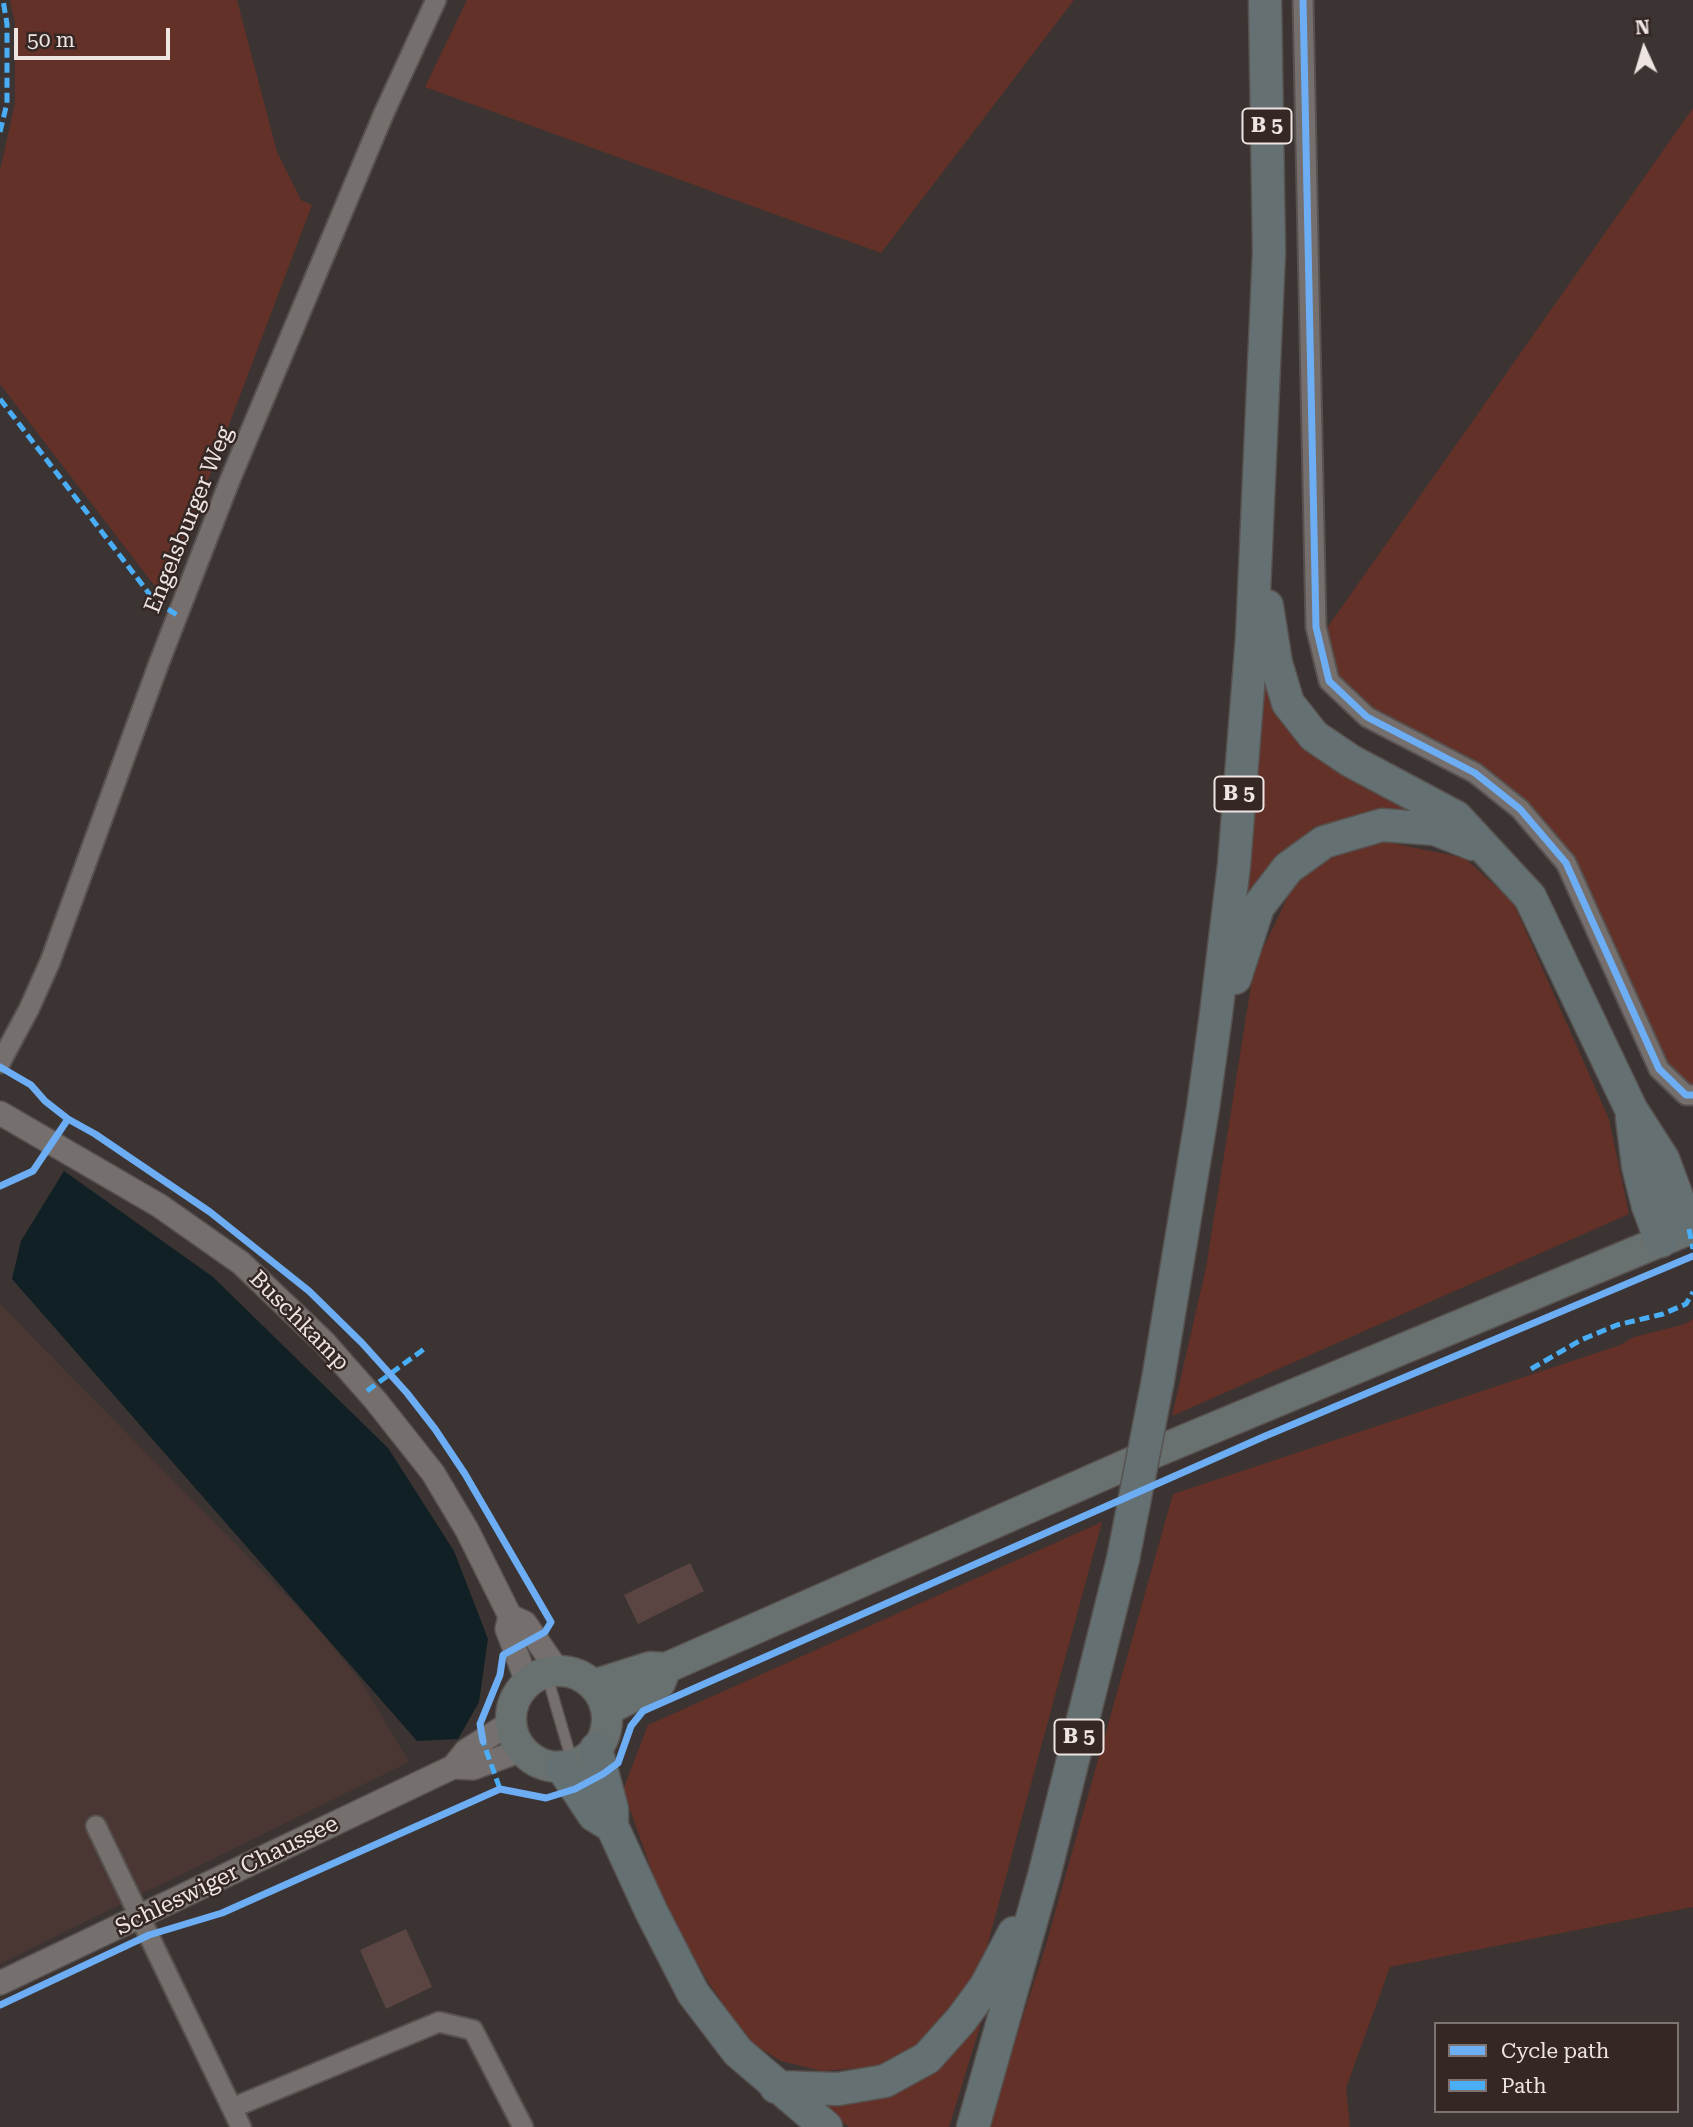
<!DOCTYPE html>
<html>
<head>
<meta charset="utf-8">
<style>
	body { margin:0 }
	#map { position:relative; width:1693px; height:2127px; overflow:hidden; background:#3b3432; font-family:"Roboto Serif",serif }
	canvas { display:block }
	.legend { position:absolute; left:1434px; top:2022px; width:245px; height:91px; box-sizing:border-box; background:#342724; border:2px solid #7e7370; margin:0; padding:9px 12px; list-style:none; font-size:21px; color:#eee5e3 }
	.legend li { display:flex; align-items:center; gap:14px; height:35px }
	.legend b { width:35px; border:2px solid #7e7370 }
	.north { position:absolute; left:1609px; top:14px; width:70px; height:70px; -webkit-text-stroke:5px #342724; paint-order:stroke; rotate:356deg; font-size:19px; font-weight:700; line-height:28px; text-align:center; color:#eee5e3 }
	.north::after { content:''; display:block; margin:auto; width:24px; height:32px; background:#eee5e3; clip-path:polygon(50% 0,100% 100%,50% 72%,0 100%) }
	.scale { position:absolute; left:14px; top:28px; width:156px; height:32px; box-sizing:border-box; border:4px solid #eee5e3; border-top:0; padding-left:9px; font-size:21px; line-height:24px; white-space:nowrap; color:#eee5e3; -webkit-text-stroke:5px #342724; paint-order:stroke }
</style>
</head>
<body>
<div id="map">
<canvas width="1693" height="2127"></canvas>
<ul class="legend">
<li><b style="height:9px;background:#6dadf4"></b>Cycle path</li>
<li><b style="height:9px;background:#49aef6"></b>Path</li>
</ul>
<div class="north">N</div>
<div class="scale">50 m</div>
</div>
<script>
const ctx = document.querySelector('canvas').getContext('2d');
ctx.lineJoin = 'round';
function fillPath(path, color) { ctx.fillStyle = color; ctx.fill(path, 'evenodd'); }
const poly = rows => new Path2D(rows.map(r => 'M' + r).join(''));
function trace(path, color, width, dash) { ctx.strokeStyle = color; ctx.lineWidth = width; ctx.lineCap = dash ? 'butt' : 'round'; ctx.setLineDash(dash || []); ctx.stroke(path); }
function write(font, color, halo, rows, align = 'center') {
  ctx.font = font + ' "Roboto Serif",serif'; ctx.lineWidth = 5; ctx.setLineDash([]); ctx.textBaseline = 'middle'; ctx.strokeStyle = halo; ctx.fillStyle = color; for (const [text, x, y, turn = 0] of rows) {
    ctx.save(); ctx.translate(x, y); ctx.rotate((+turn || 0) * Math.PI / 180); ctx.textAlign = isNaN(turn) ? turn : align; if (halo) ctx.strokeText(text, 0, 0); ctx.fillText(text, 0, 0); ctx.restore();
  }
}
fillPath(poly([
	[0,1304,313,1623,363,1684,409,1762,0,1964]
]), '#4a3733');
fillPath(poly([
	[10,0,237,0,277,152,301,200,312,205,168,586,157,589,0,384,0,170,15,103,15,23],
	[467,0,1074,0,881,253,425,87],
	[1693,108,1693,1086,1688,1086,1668,1065,1573,858,1526,804,1371,710,1336,676,1327,628],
	[1262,663,1288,719,1448,823,1369,814,1314,827,1268,869,1238,925],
	[1382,841,1465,858,1513,902,1609,1119,1629,1214,1172,1416,1206,1268,1254,967,1294,884,1332,857],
	[1693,1319,1693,1907,1390,1967,1346,2088,1350,2127,987,2127,1045,1948,1173,1494,1620,1345,1634,1337,1685,1324],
	[1102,1522,979,1976,916,2046,882,2066,822,2071,781,2061,748,2041,707,1980,663,1902,623,1790,648,1725],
	[982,2020,949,2127,849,2127,808,2096,932,2073]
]), '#633128');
fillPath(poly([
	[64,1171,213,1277,388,1448,454,1551,488,1639,479,1702,458,1739,417,1741,12,1279,21,1241]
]), '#112024');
fillPath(poly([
	[690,1563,704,1591,638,1624,624,1595],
	[406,1929,432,1987,386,2009,360,1950]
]), '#5a4542');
const service = poly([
	[546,1672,573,1765]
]);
const minor = poly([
	[1303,0,1316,627,1329,681,1367,717,1475,773,1520,809,1566,863,1659,1069,1686,1095,1693,1095],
	[0,1063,29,1009,50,962,159,663,230,480,384,113,436,0],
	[96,1826,241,2127],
	[232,2108,439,2022,473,2030,523,2127]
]);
const tertiary = poly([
	[0,1113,160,1206,241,1263,325,1343,376,1401,433,1473,467,1530,510,1616,525,1623,558,1671],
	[510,1616,507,1629,527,1682],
	[453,1767,473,1768,522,1750],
	[0,1983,453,1767,466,1751,510,1723]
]);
const primary = poly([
	'511 1719a48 48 0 1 1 96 0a48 48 0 1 1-96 0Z',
	[593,1685,650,1667,666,1668,1146,1456,1683,1232],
	[607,1710,660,1683,666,1668]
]);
const trunk = poly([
	[1267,606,1276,663,1288,703,1314,736,1351,761,1456,817,1530,897,1631,1109,1663,1159,1689,1229],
	[1235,978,1258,907,1288,868,1324,842,1382,825,1435,829,1473,844],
	[1632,1118,1638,1166,1648,1206,1661,1241],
	[1158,1380,1203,1108,1216,1014,1234,865,1252,637,1269,252,1265,0],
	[596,1749,612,1809,612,1826,651,1911,693,1993,738,2052,826,2127],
	[562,1767,594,1815,612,1826],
	[776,2087,838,2089,885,2081,927,2058,961,2020,986,1986,1014,1933],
	[973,2127,1044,1876,1123,1559]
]);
trace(service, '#57514f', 13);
trace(minor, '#57514f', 23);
trace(tertiary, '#57514f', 26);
trace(primary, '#57514f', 33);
trace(trunk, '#57514f', 35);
trace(service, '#756f6d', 10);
trace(minor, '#756f6d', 19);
trace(tertiary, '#756f6d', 23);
trace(primary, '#697070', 30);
trace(trunk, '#657072', 32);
const trunkBridge = poly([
	[1123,1559,1158,1380]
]);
trace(trunkBridge, '#57514f', 35, []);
trace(trunkBridge, '#657072', 32);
trace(poly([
	[0,132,7,103,7,24,3,0],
	[0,399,154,600,177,615],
	[1689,1229,1693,1249],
	[1531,1369,1581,1340,1617,1325,1663,1314,1686,1304,1693,1292],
	[367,1391,424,1349],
	[481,1736,500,1789]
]), '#49aef6', 5, [10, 5]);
trace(poly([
	[1303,0,1316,627,1329,681,1367,717,1475,773,1520,809,1566,863,1659,1069,1686,1095,1693,1095],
	[0,1067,31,1085,45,1101,68,1119,33,1171,0,1186],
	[68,1119,95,1134,210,1212,309,1291,362,1343,407,1393,435,1429,465,1474,551,1622,545,1632,503,1655,500,1675,480,1724,483,1741],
	[0,2005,149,1935,222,1913,500,1789,546,1798,575,1789,603,1774,618,1763,631,1726,643,1711,1263,1437,1693,1256]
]), '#6dadf4', 7);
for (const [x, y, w] of [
	[1267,126,49],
	[1239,794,49],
	[1079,1737,49]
]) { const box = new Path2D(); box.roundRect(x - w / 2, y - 17.5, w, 35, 5); ctx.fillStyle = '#342724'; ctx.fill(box); trace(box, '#eee5e3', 2); }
write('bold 21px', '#eee5e3', null, [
	["B 5",1267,126],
	["B 5",1239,794],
	["B 5",1079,1737]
]);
write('23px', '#eee5e3', '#342724', [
	["Engelsburger Weg",189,520,-68],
	["Buschkamp",299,1321,45],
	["Schleswiger Chaussee",227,1876,-26]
]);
</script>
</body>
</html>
